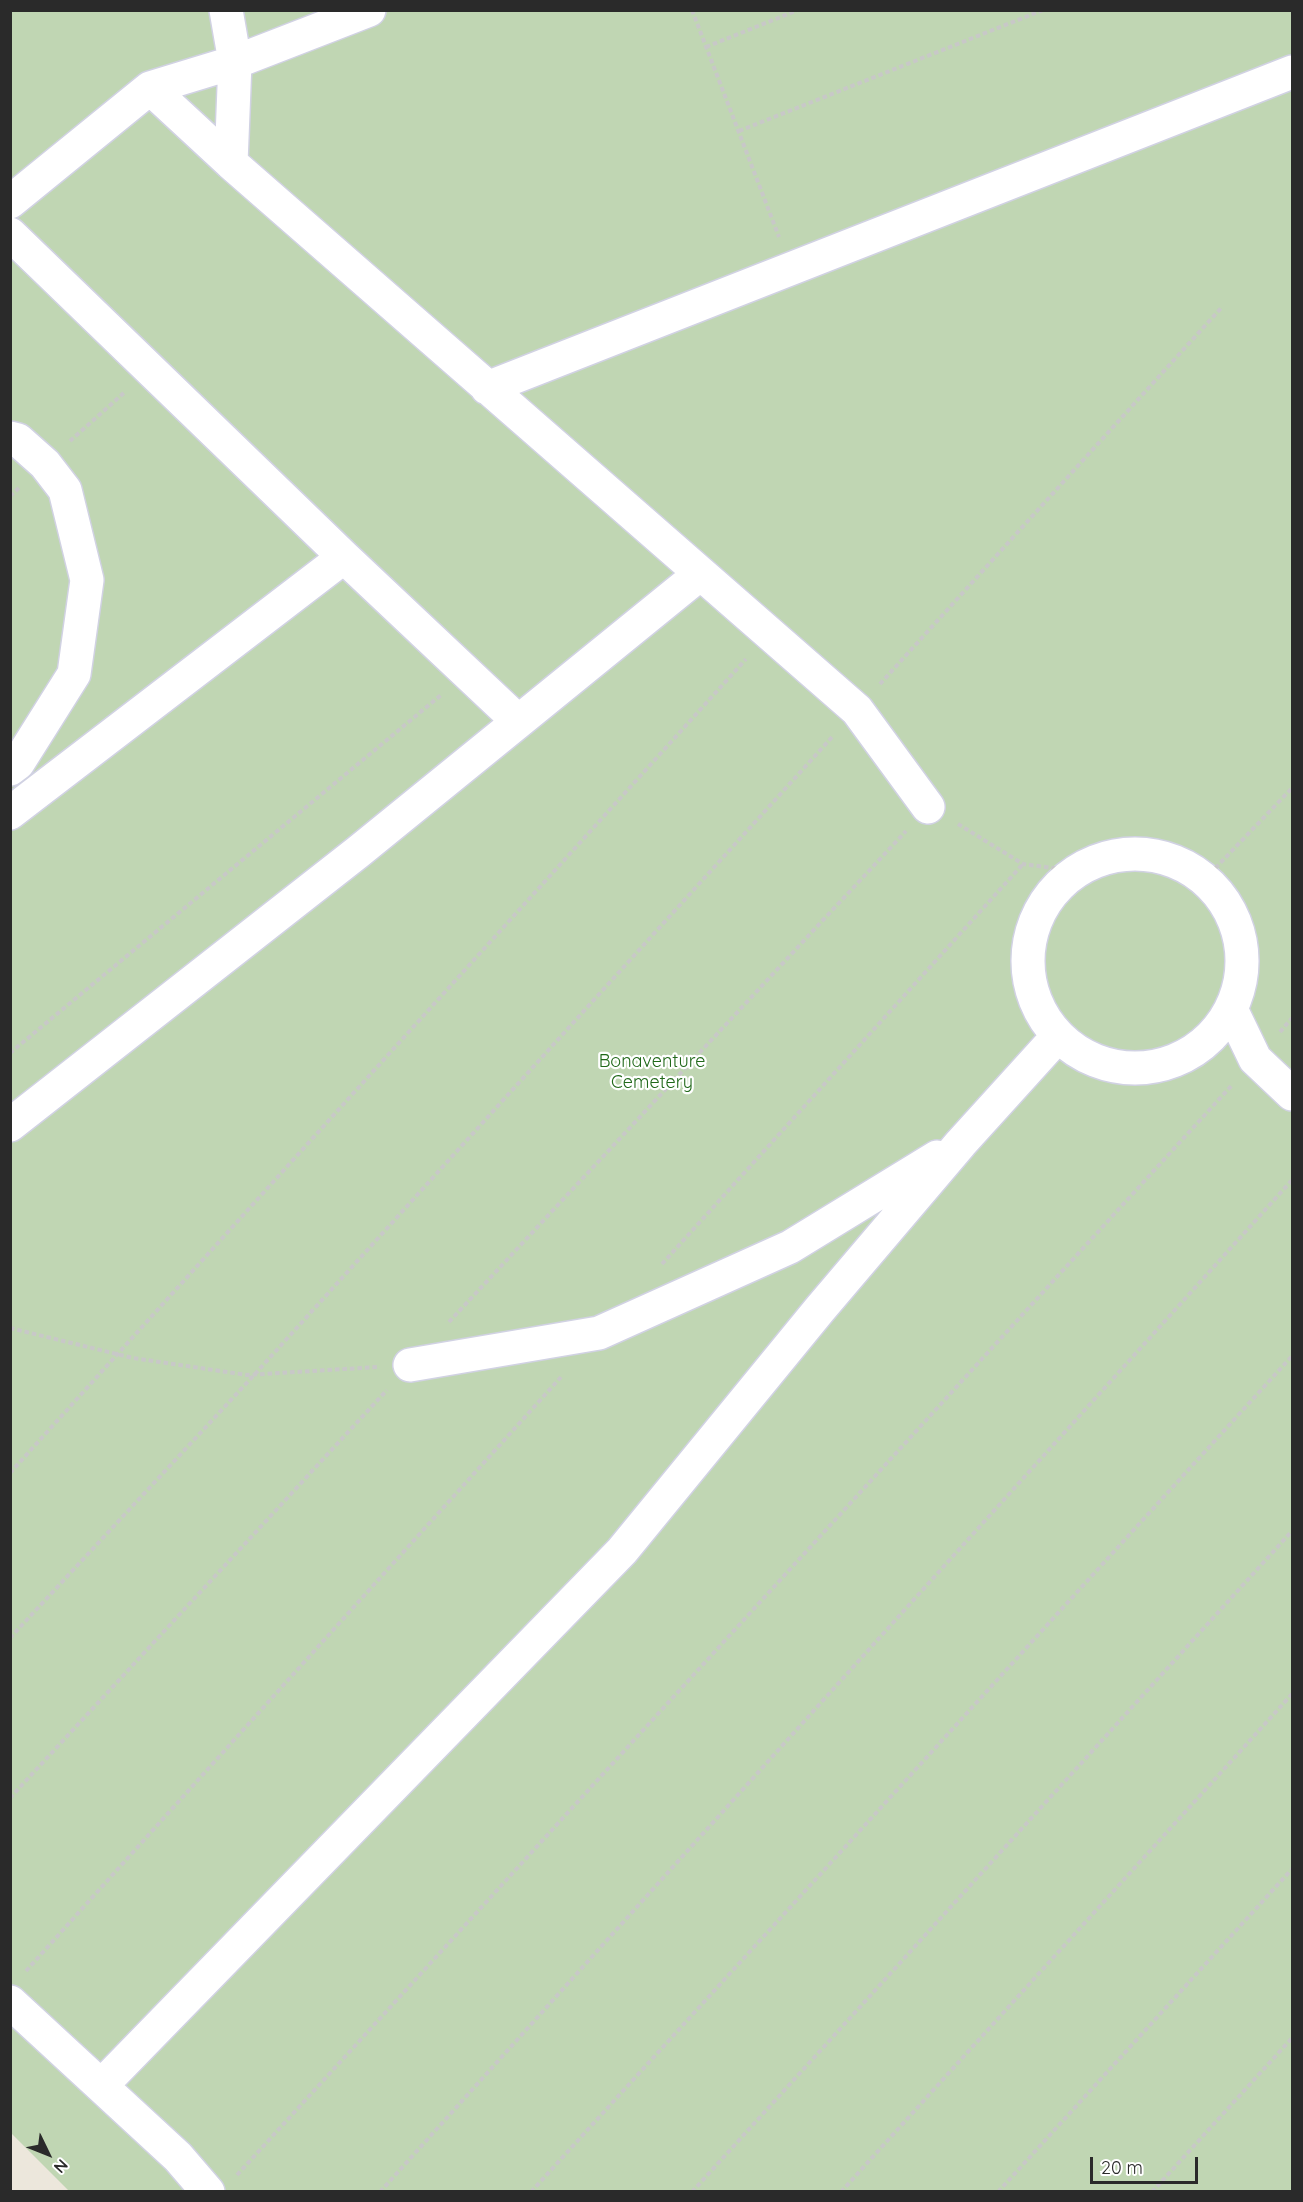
<!DOCTYPE html>
<html>
<head>
<meta charset="utf-8">
<style>
	body { margin:0 }
	#map { position:relative; width:1303px; height:2202px; overflow:hidden; background:#ece7dc; font-family:Quicksand,sans-serif }
	canvas { display:block }
	.frame { position:absolute; inset:0; border:12px solid #2a2a2a; pointer-events:none }
	.north { position:absolute; left:18px; top:2124px; width:60px; height:60px; -webkit-text-stroke:4px #fff; paint-order:stroke; rotate:133deg; font-size:16px; font-weight:700; line-height:24px; text-align:center; color:#2a2a2a }
	.north::after { content:''; display:block; margin:auto; width:21px; height:27px; background:#2a2a2a; clip-path:polygon(50% 0,100% 100%,50% 72%,0 100%) }
	.scale { position:absolute; left:1090px; top:2157px; width:108px; height:27px; box-sizing:border-box; border:3px solid #2a2a2a; border-top:0; padding-left:8px; font-size:18px; line-height:21px; white-space:nowrap; color:#2a2a2a; -webkit-text-stroke:4px #fff; paint-order:stroke }
</style>
</head>
<body>
<div id="map">
<canvas width="1303" height="2202"></canvas>
<div class="frame"></div>
<div class="north">N</div>
<div class="scale">20 m</div>
</div>
<script>
const ctx = document.querySelector('canvas').getContext('2d');
ctx.lineJoin = 'round';
function fillPath(path, color) { ctx.fillStyle = color; ctx.fill(path, 'evenodd'); }
const poly = rows => new Path2D(rows.map(r => 'M' + r).join(''));
function trace(path, color, width, dash) { ctx.strokeStyle = color; ctx.lineWidth = width; ctx.lineCap = dash ? 'butt' : 'round'; ctx.setLineDash(dash || []); ctx.stroke(path); }
function write(font, color, halo, rows, align = 'center') {
  ctx.font = font + ' Quicksand,sans-serif'; ctx.lineWidth = 4.5; ctx.setLineDash([]); ctx.textBaseline = 'middle'; ctx.strokeStyle = halo; ctx.fillStyle = color; for (const [text, x, y, turn = 0] of rows) {
    ctx.save(); ctx.translate(x, y); ctx.rotate((+turn || 0) * Math.PI / 180); ctx.textAlign = isNaN(turn) ? turn : align; if (halo) ctx.strokeText(text, 0, 0); ctx.fillText(text, 0, 0); ctx.restore();
  }
}
fillPath(poly([
	[10,11,1292,11,1292,2191,70,2192,11,2133]
]), '#c0d6b3');
const minor = poly([
	[226,10,235,62,231,163],
	[150,88,231,163,857,710,928,807],
	[10,202,150,88,235,62,369,10],
	[10,234,344,557,518,721],
	[487,388,1292,72],
	[10,438,18,440,45,464,65,490,87,580,74,674,18,763,10,769],
	[10,813,344,557],
	'1028 961a107 107 0 1 1 214 0a107 107 0 1 1-214 0Z',
	[1231,1009,1255,1059,1292,1094],
	[10,1125,358,852,700,574],
	[410,1365,599,1333,790,1247,937,1157],
	[10,2002,178,2157,208,2192],
	[101,2086,622,1551,820,1309,961,1143,1058,1036]
]);
trace(minor, '#d1d2e3', 36);
trace(poly([
	[692,10,779,237],
	[706,47,798,10],
	[739,131,1043,10],
	[70,441,125,392],
	[10,496,20,487],
	[880,684,1222,307],
	[958,824,1023,864,1075,871],
	[1205,879,1292,788],
	[1280,1032,1292,1018],
	[10,1053,441,695],
	[662,1264,1023,864],
	[449,1322,906,831],
	[10,1328,133,1358,247,1375,377,1367],
	[10,1473,746,659],
	[10,1638,255,1374,833,736],
	[10,1798,387,1390],
	[26,1971,561,1377],
	[237,2175,1233,1084],
	[380,2192,1292,1180],
	[531,2192,1292,1356],
	[692,2192,1292,1531],
	[841,2192,1292,1694],
	[998,2192,1292,1869],
	[1152,2192,1292,2038]
]), '#c8c8c8', 4, [4.5, 3]);
trace(minor, '#fff', 33);
write('18px', '#206819', '#fff', [
	["Bonaventure",652,1062],
	["Cemetery",652,1083]
]);
</script>
</body>
</html>
